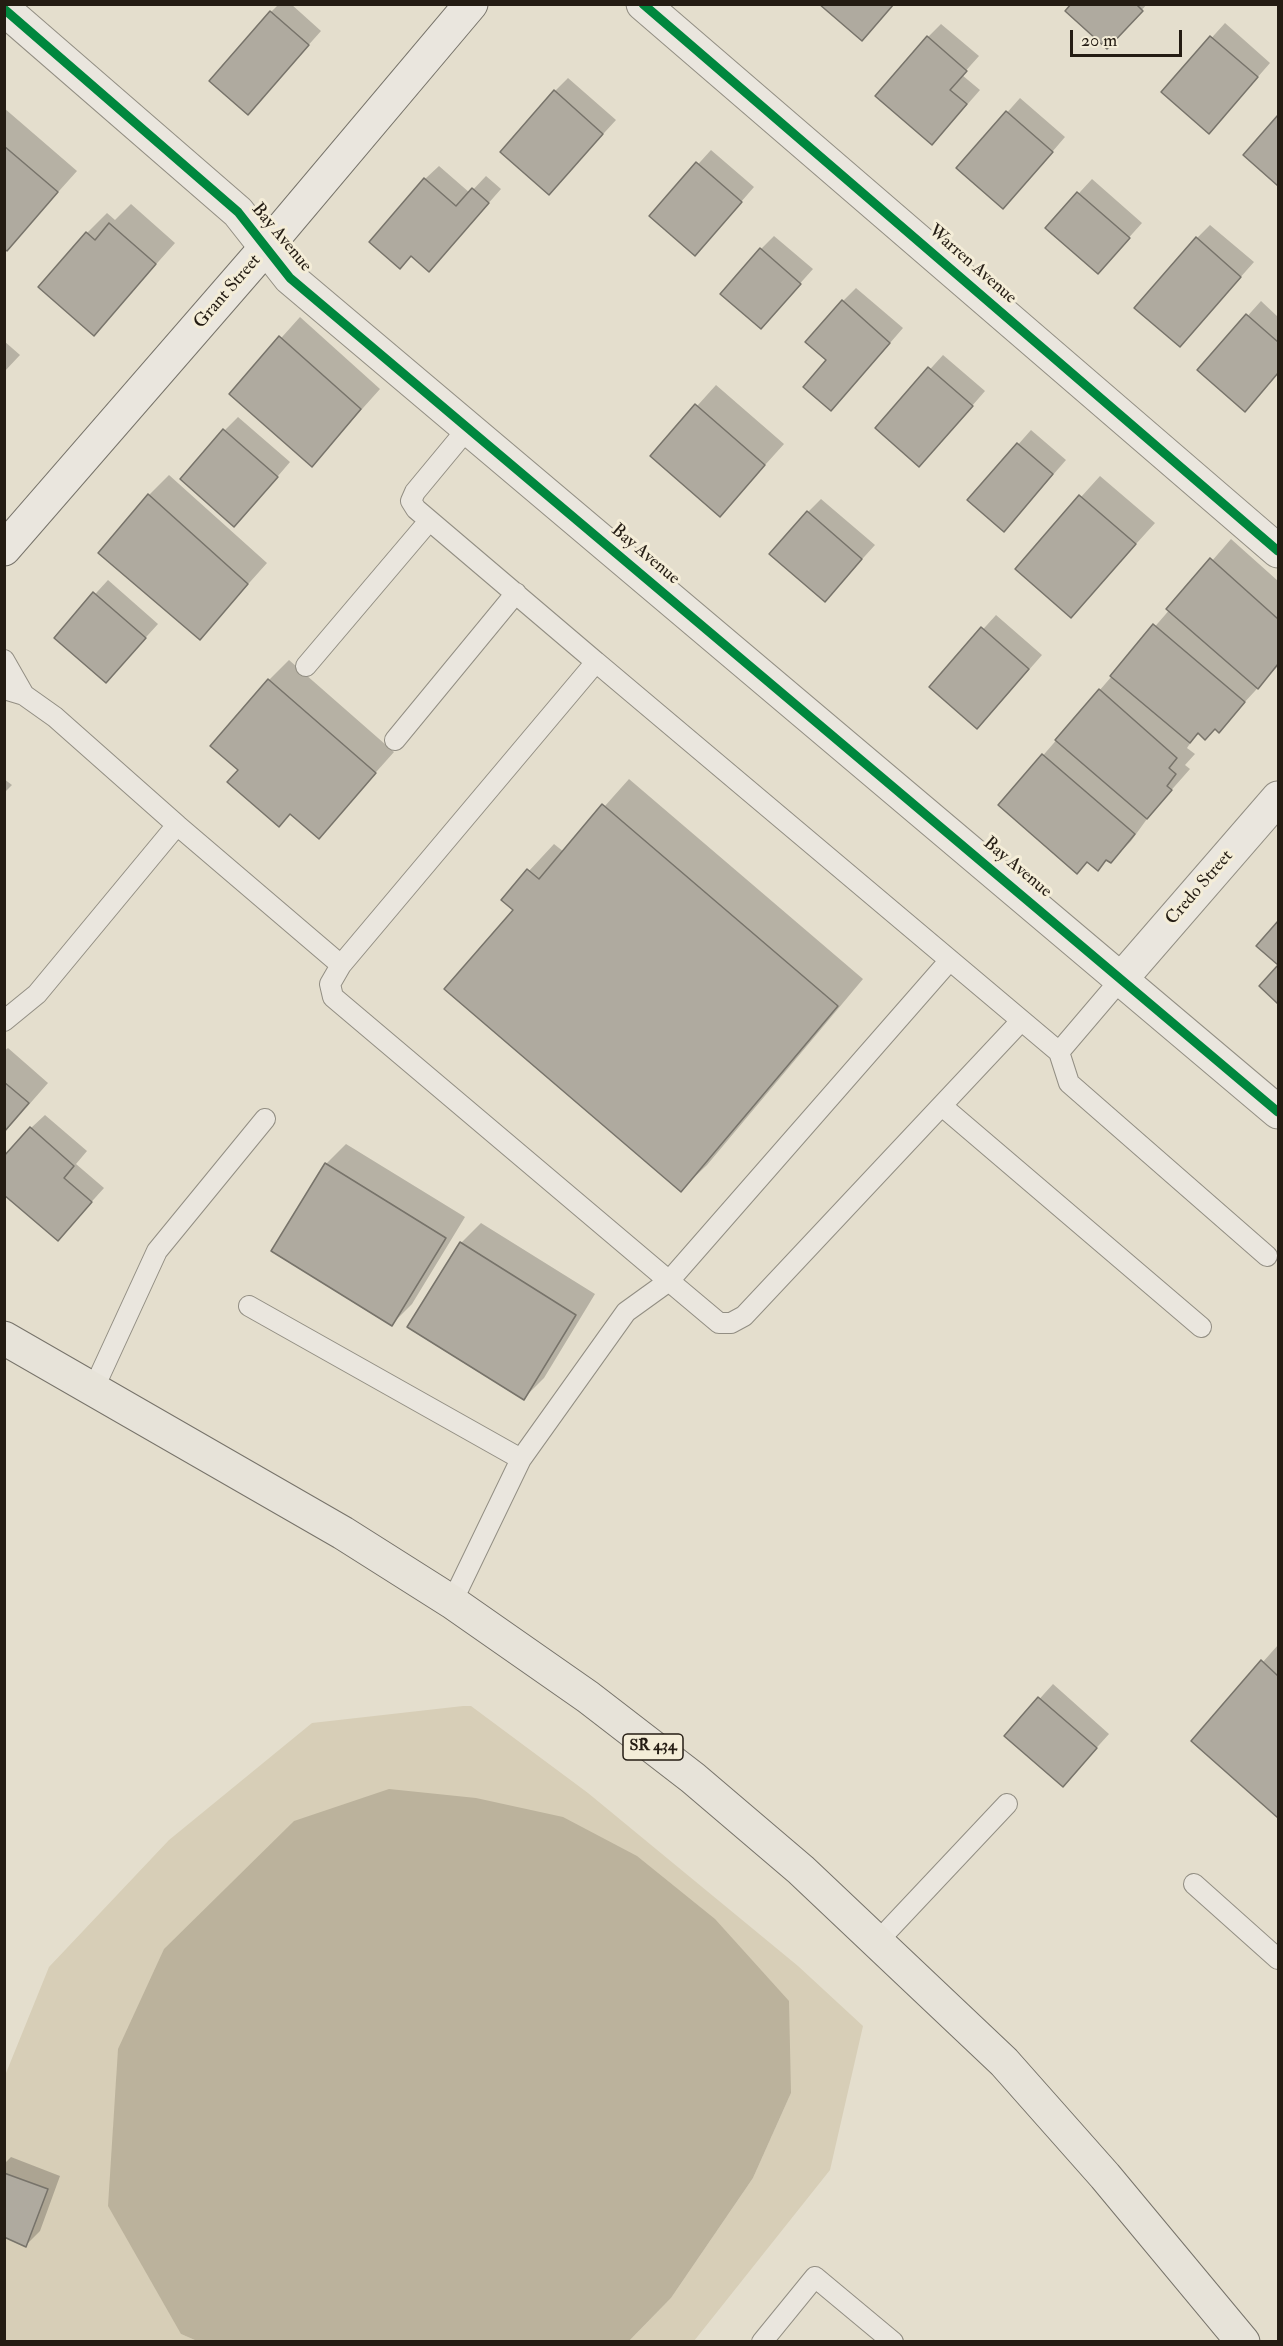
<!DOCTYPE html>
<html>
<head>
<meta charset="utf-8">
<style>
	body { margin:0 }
	#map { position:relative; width:1283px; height:2346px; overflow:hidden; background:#e4decd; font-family:"IM FELL Double Pica",serif }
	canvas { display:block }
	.frame { position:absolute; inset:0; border:6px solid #241c13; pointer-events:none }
	.scale { position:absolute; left:1070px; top:30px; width:112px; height:27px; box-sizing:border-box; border:3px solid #241c13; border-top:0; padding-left:8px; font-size:18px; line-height:21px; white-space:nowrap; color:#241c13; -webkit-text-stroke:4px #f4edd8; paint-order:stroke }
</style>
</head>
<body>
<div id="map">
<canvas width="1283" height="2346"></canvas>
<div class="frame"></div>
<div class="scale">20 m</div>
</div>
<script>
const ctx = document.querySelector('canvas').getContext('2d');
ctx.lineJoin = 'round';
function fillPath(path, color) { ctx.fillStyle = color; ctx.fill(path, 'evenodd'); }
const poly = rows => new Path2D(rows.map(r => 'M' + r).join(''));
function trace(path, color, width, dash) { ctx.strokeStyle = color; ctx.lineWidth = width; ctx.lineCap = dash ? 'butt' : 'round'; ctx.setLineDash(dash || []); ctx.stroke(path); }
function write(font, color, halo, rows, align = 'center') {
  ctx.font = font + ' "IM FELL Double Pica",serif'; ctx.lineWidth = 6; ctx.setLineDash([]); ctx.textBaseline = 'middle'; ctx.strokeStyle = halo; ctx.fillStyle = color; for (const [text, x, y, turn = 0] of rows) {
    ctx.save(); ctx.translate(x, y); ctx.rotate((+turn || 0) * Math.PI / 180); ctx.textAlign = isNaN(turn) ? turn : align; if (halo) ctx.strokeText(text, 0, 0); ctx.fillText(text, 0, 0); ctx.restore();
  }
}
fillPath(poly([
	[463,1706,471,1706,588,1793,798,1966,863,2026,830,2170,694,2341,629,2341,671,2298,753,2178,791,2093,181,2334,197,2341,5,2341,4,2078,49,1967,169,1840,312,1723]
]), '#d7ceb7');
fillPath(poly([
	[389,1789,476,1798,563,1817,637,1856,715,1919,789,2001,791,2093,753,2178,671,2298,629,2341,197,2341,181,2334,108,2206,118,2049,164,1949,294,1821]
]), '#bbb29c');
fillPath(poly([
	[279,4,291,4,321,31,248,113,271,12],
	[1073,4,1147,4,1121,34],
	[1225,23,1270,63,1222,118,1163,92],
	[941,24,979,56,962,75,980,90,945,130,928,37],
	[568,78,616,120,549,193,555,91],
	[1020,98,1065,137,1016,194,958,168],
	[4,108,77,171,7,249,4,247],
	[1278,117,1278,184,1245,155],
	[711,150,754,187,708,240,651,216],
	[439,166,470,193,486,176,501,189,442,256,425,179],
	[1092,179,1142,223,1098,272,1047,228],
	[131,204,175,243,94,334,87,233,107,213,115,220],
	[1210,225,1254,262,1180,345,1197,238],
	[774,236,813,269,761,327,761,249],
	[856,288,903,328,844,396,843,301],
	[1261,301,1278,317,1278,373,1258,396,1199,370],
	[300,317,380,389,312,465,231,394],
	[4,341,20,355,4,372],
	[943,355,985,391,933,451,877,428],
	[716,385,784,444,720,515,652,456],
	[238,417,290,462,248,511,225,430],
	[1031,430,1066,460,1017,516,969,500],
	[169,475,267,563,200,638,149,495],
	[1100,476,1155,523,1071,616,1017,568],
	[821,499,875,545,825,600,808,512],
	[1231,539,1278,581,1278,666,1219,730,1216,727,1195,736,1187,748,1195,754,1185,765,1190,769,1152,812,1131,841,1111,861,1108,859,1098,869,1000,805],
	[108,580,158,624,106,681,56,637],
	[996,615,1042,655,991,713,931,687],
	[289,660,394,752,319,836,240,770,269,680],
	[4,779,12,785,4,793],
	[629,779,863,979,707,1165,681,1190,515,909,503,899,554,844,564,852],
	[1278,923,1278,964,1258,945],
	[8,1048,48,1083,4,1133,4,1051],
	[45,1115,87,1151,76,1164,104,1188,58,1239,31,1128],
	[346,1144,465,1217,412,1304,392,1324,326,1164],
	[481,1223,595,1294,544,1378,524,1398,461,1243],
	[1278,1645,1278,1816,1193,1741],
	[1053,1684,1109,1734,1063,1785,1006,1736],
	[11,2157,60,2176,40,2231,26,2245,4,2235,4,2164]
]), '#0003');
const building = poly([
	[819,4,894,4,862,41,819,4],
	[1071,4,1136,4,1143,11,1107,49,1065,11,1071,4],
	[270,11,309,45,248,115,209,81,270,11],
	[927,36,967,71,950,90,967,104,932,145,875,96,927,36],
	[1210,36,1258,77,1209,134,1161,92,1210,36],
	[554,90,603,134,549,195,500,152,554,90],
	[1006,111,1053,152,1003,209,956,168,1006,111],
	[1278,115,1278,186,1243,155,1278,115],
	[4,146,58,192,7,251,4,249,4,146],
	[696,162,742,202,695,256,649,216,696,162],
	[424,178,456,206,472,188,489,203,429,272,411,256,400,269,369,242,424,178],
	[1077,192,1130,238,1098,274,1045,228,1077,192],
	[109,223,156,264,94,336,38,287,86,232,95,240,109,223],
	[1196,237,1241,277,1180,347,1134,308,1196,237],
	[760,248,801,284,761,329,720,294,760,248],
	[842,300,890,343,831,411,803,387,826,360,805,342,842,300],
	[1246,314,1278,342,1278,373,1245,412,1197,370,1246,314],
	[279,336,361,409,312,467,229,394,279,336],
	[928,367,973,406,919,467,875,428,928,367],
	[695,404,765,465,720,517,650,456,695,404],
	[223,429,278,477,234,527,180,479,223,429],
	[1017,443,1053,474,1004,532,967,500,1017,443],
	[148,494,248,584,200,640,98,553,148,494],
	[1079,495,1136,544,1071,618,1015,569,1079,495],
	[807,511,862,559,825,602,769,554,807,511],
	[1210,558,1278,619,1278,664,1258,689,1166,609,1210,558],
	[93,592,146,638,106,683,54,638,93,592],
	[1153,624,1245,702,1219,733,1215,729,1205,740,1198,733,1190,743,1110,676,1153,624],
	[981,627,1029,669,977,729,929,687,981,627],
	[268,679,376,773,319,839,290,814,279,827,227,782,238,770,210,746,268,679],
	[1099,689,1177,758,1169,768,1176,774,1167,786,1172,790,1147,819,1055,740,1099,689],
	[1042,754,1135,834,1111,863,1106,860,1098,871,1087,862,1077,874,998,805,1042,754],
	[602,804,838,1006,681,1192,444,989,513,910,501,900,527,869,539,879,602,804],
	[1278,921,1278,1004,1259,986,1278,965,1256,946,1278,921],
	[4,1082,29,1103,4,1132,4,1082],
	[30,1127,74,1166,64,1178,92,1202,58,1241,4,1195,4,1156,30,1127],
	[325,1163,446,1238,392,1326,271,1251,325,1163],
	[460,1242,576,1315,524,1400,407,1327,460,1242],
	[1261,1660,1278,1676,1278,1818,1191,1741,1261,1660],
	[1038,1697,1097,1748,1063,1787,1004,1736,1038,1697],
	[4,2173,48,2189,26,2247,4,2237,4,2173]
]);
fillPath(building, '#afaa9f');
trace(building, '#77736a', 1.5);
const lane = poly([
	[4,660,24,695],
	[596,662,1059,1052,1069,1083,1267,1256],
	[306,666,429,521],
	[4,689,24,695,55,717,177,825,37,994,4,1021],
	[395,740,516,593],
	[177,825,341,965,596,662,416,509,411,501,415,492,468,428],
	[341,965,330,984,333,997,669,1281,950,960],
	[1059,1052,1122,978],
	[942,1106,1201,1327],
	[249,1306,521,1459,452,1602],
	[93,1390,157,1251,265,1119],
	[521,1459,626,1312,669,1281,719,1323,731,1323,744,1316,1021,1021],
	[1194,1884,1278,1959],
	[878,1941,1007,1804],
	[762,2342,815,2277,893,2342]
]);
const street = poly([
	[643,4,1278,551],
	[4,9,238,212,290,278,1278,1112],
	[1122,978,1278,798]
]);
const secondary = poly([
	[4,549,268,245,471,4]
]);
const primary = poly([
	[4,1338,343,1533,452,1602,588,1697,693,1778,801,1870,1004,2062,1105,2176,1243,2342]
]);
trace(lane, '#928e83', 22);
trace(street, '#928e83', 35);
trace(secondary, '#77736a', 35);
trace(primary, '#77736a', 35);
trace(lane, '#eae6de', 20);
trace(street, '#eae6de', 33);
trace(secondary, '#eae6de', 33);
trace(primary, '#e7e3d9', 33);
trace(poly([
	[643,4,1278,551],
	[4,9,238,212,290,278,1278,1112]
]), '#00873e', 9);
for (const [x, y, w] of [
	[653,1747,60]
]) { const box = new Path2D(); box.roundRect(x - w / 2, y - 13, w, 26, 4.5); ctx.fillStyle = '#f4edd8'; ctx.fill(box); trace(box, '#241c13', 1.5); }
write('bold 16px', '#241c13', null, [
	["SR 434",653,1747]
]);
write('18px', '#241c13', '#f4edd8', [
	["Bay Avenue",281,238,50],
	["Warren Avenue",972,265,41],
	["Grant Street",228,292,-49],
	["Bay Avenue",645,555,40],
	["Bay Avenue",1017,868,40],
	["Credo Street",1200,888,-49]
]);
</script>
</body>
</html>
